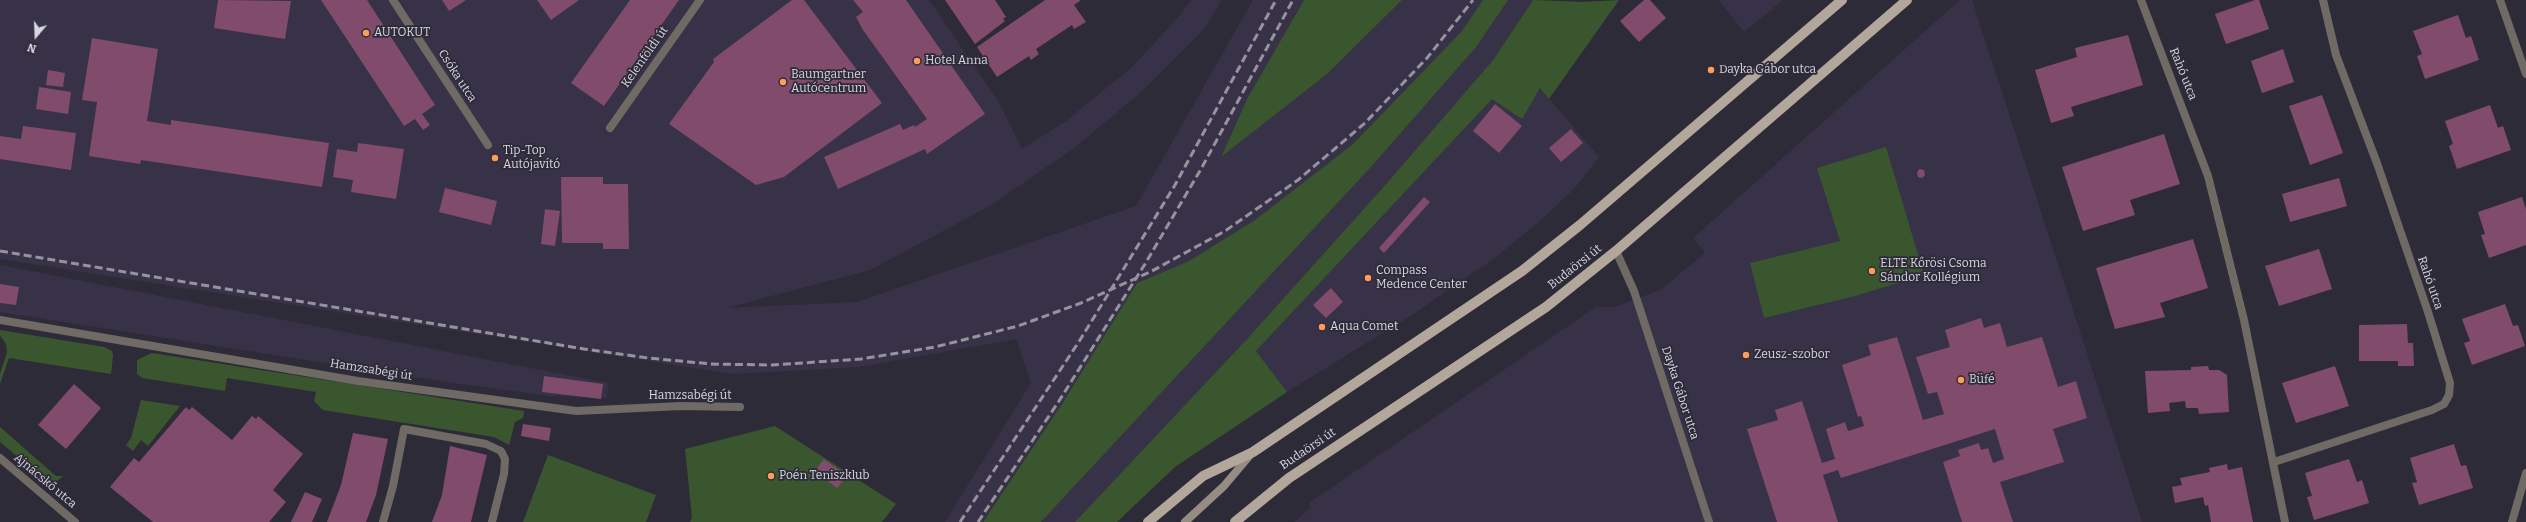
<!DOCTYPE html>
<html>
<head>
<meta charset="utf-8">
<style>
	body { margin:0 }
	#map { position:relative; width:2526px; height:522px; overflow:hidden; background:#2e2b39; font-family:Bitter,serif }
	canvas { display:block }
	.north { position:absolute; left:16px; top:16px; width:40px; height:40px; -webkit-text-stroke:3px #2e2b39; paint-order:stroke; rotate:199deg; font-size:11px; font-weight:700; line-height:16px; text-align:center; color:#d8d6e0 }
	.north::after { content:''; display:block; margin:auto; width:14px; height:18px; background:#d8d6e0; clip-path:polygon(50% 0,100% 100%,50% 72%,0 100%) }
</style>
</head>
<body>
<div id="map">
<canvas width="2526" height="522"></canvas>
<div class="north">N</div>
</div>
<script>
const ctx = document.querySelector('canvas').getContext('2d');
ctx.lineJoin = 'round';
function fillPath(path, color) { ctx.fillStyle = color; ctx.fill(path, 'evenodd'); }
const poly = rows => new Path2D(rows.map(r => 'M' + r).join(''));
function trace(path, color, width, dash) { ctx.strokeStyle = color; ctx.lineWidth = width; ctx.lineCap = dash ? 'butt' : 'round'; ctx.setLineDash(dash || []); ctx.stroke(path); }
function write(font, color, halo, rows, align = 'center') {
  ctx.font = font + ' Bitter,serif'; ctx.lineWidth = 3.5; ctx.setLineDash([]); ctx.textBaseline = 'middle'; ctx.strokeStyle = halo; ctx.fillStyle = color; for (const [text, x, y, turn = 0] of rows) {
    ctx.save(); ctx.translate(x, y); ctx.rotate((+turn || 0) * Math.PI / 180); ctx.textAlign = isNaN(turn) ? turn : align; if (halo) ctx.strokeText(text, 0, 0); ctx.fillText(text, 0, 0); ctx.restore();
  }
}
fillPath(poly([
	[0,0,929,0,998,101,1022,149,1066,121,1132,67,1182,13,1191,0,1222,0,1203,30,1140,93,1073,149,988,207,870,270,726,308,857,302,1136,206,1253,0,1304,0,1247,99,1221,156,1327,74,1402,0,1483,0,1462,31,1353,144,1255,220,1189,261,1137,283,1062,404,983,522,945,522,1031,383,1016,339,859,367,732,374,0,259],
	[1508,0,1533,0,1493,60,1387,183,1247,339,1075,522,1041,522,1371,167,1477,46],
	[1719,0,1783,0,1744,32],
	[1960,0,1972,0,2142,522,1294,522,1311,508,1309,503,1596,307,1615,307,1660,290,1705,253,1693,238],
	[1540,88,1599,157,1575,188,1541,220,1496,257,1412,315,1287,392,1256,351,1492,99],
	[0,265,608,383,607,398,551,396,446,382,0,312]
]), '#373247');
fillPath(poly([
	[1304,0,1402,0,1327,74,1221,157,1247,99],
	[1483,0,1508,0,1477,46,1371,167,1041,522,983,522,1062,404,1137,283,1189,261,1255,220,1353,144,1462,31],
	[1533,0,1583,2,1619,0,1549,99,1540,88,1522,119,1492,99,1256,351,1287,392,1175,467,1117,522,1075,522,1247,339,1387,183,1493,60],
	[1886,147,1924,275,1855,296,1764,318,1750,263,1840,241,1817,168],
	[0,330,104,347,112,351,113,356,111,374,9,358,0,384,0,374,7,352,6,344,0,335],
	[152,353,524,411,523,418,515,422,509,445,494,437,323,410,314,401,316,392,227,378,225,391,142,378,137,374,137,360],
	[141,400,180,406,148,446,141,440,133,451,126,445,131,438],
	[775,426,896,504,882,522,690,522,692,518,685,449],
	[0,427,56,476,63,476,55,483,46,481,0,442],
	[548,455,656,495,646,522,523,522]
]), '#3a562e');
fillPath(poly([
	[218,0,291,1,285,39,214,28],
	[321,0,367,0,435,105,422,114,430,125,423,130,415,119,404,126],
	[442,0,466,0,449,11],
	[537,0,579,0,551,20],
	[630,0,679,0,604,106,571,83],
	[792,0,804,0,882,103,784,177,756,185,669,124,714,62,713,59],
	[853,0,906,0,985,114,927,154,925,149,838,189,824,157,900,124,903,130,914,125,915,127,927,119,863,30,856,17,863,12],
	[945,0,995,0,1006,17,1003,19,1005,21,975,44],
	[1045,0,1081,0,1074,5,1086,22,1074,29,1072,25,1036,49,1039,54,1031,60,1029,56,997,77,977,47],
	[1644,0,1650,0,1666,18,1639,42,1620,21],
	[2255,0,2259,0,2269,29,2226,44,2215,14],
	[2458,15,2466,38,2471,36,2479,60,2425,79,2417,56,2422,54,2413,31],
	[2128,35,2143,85,2071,107,2074,116,2051,123,2035,70,2077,57,2075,48],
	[92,38,158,49,147,121,171,125,171,120,329,143,322,187,141,160,140,164,89,156,97,102,82,100],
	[2283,49,2294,82,2262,93,2251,61],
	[48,70,65,73,63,87,46,85],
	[39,87,71,92,68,114,36,109],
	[2322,95,2343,153,2310,165,2289,106],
	[1495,104,1522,126,1499,153,1473,131],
	[2490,105,2498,128,2503,126,2511,150,2457,169,2449,146,2453,144,2445,121],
	[23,126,76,133,71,170,0,159,0,136,21,139],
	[1571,129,1583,143,1561,162,1549,148],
	[2164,134,2180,184,2130,200,2135,215,2083,231,2062,167],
	[358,143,404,149,396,199,351,192,353,180,333,177,337,149,357,152],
	[1919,169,1924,170,1925,175,1922,178,1918,177,1917,173],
	[561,177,603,177,603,184,628,184,629,249,603,249,603,243,562,243],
	[2339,178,2347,206,2290,222,2282,194],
	[445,188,497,201,491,225,439,212],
	[1424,197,1430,202,1384,253,1379,248],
	[2522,197,2526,209,2526,245,2489,258,2481,235,2485,234,2478,212],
	[545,209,560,211,555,246,541,244],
	[2193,239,2208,288,2160,303,2165,317,2115,329,2096,268],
	[2319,249,2332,289,2279,306,2265,266],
	[0,284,19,287,16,305,0,303],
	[1331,288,1343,302,1326,318,1313,305],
	[2505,304,2513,326,2518,325,2525,346,2472,365,2464,343,2470,341,2462,319],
	[1981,318,1984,328,2000,323,2007,347,2042,337,2058,387,2076,381,2087,418,2053,429,2064,462,2000,482,2013,522,1962,522,1943,462,1960,456,1958,450,1979,443,1981,450,1988,448,1993,463,2004,459,1995,429,1841,478,1838,470,1823,475,1838,522,1777,522,1747,429,1778,420,1775,410,1802,401,1822,463,1835,459,1826,429,1845,422,1848,431,1864,426,1861,416,1858,417,1842,365,1871,355,1868,345,1897,337,1923,420,1944,414,1937,392,1928,394,1916,357,1950,347,1945,330],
	[2407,324,2408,343,2413,343,2414,366,2398,366,2398,361,2359,361,2359,325],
	[2208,366,2209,370,2219,370,2227,375,2229,412,2199,414,2198,408,2186,408,2185,401,2169,403,2170,411,2148,413,2145,371,2191,370,2191,367],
	[2335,366,2349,406,2296,423,2282,383],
	[544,376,603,384,601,399,542,392],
	[74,384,101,408,66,449,38,425],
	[186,407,189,410,192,407,232,440,252,416,256,419,258,416,303,454,273,490,286,502,269,522,153,522,110,487,134,458,139,462],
	[523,424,551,428,549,441,521,436],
	[353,433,388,439,376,495,366,522,327,522,341,485],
	[2454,444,2461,466,2466,465,2473,488,2419,505,2412,483,2417,482,2410,458],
	[450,446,487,455,471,522,432,522,442,495],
	[824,459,847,476,837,488,815,471],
	[2349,459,2357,482,2362,480,2369,503,2314,520,2307,497,2312,496,2305,473],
	[2227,464,2228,470,2242,467,2253,522,2211,522,2208,505,2205,506,2203,497,2175,503,2172,487,2182,485,2180,478,2210,472,2209,468],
	[305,492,322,499,312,522,291,522]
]), '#814b6c');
trace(poly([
	[393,0,488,145],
	[2141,0,2208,176,2244,320,2285,522],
	[2500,0,2526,74],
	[610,128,700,0],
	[1616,251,1634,291,1709,522],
	[0,320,358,381,576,411,681,406,740,407],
	[2274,462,2432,410,2444,404,2449,395,2450,383,2428,312,2378,166,2336,55,2323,0],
	[383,522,393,486,404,429,486,444,501,451,505,459,504,474,492,522],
	[2512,522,2526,473]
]), '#706a64', 8);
trace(poly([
	[0,458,75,522]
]), '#706a64', 8);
trace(poly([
	[1185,522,1224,486,1251,454]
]), '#968c83', 8);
trace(poly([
	[1148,522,1203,476,1253,452,1522,271,1580,225,1842,0],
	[1235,522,1289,478,1546,307,1616,251,1907,0]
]), '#b3a69a', 10);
trace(poly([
	[0,251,584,349,648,358,711,364,772,365,861,359,935,347,1018,326,1081,303,1152,271,1225,231,1298,180,1365,123,1427,58,1473,0],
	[960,522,1080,340,1175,185,1276,0],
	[978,522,1059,401,1145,264,1201,169,1293,0]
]), '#96939f', 3, [8, 4]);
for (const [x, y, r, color] of [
	[366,33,4,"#fe9c58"],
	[917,61,4,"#fe9c58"],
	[1711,70,4,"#fe9c58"],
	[783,82,4,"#fe9c58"],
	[495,158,4,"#fe9c58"],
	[1872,271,4,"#fe9c58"],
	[1368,278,4,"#fe9c58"],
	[1322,327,4,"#fe9c58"],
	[1746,355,4,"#fe9c58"],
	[1961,380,4,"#fe9c58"],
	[771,476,4,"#fe9c58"]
]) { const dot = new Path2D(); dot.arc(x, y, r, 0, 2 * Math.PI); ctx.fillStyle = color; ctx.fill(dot); trace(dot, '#2e2b39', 1.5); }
write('12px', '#d8d6e0', '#2e2b39', [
	["AUTOKUT",374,33],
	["Hotel Anna",925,61],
	["Dayka Gábor utca",1719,70],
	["Baumgartner",791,75],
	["Autócentrum",791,89],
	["Tip-Top",503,151],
	["Autójavító",503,165],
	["ELTE Kőrösi Csoma",1880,264],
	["Sándor Kollégium",1880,278],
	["Compass",1376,271],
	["Medence Center",1376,285],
	["Aqua Comet",1330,327],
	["Zeusz-szobor",1754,355],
	["Büfé",1969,380],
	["Poén Teniszklub",779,476]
], 'left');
write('12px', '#d8d6e0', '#2e2b39', [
	["Kelenföldi út",645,57,-55],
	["Rahó utca",2183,74,68],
	["Csóka utca",457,76,57],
	["Budaörsi út",1575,267,-38],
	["Rahó utca",2430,283,71],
	["Hamzsabégi út",371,370,9],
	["Dayka Gábor utca",1680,393,72],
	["Hamzsabégi út",690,396],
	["Budaörsi út",1308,449,-34],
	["Ajnácskő utca",45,481,40]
]);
</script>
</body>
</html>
